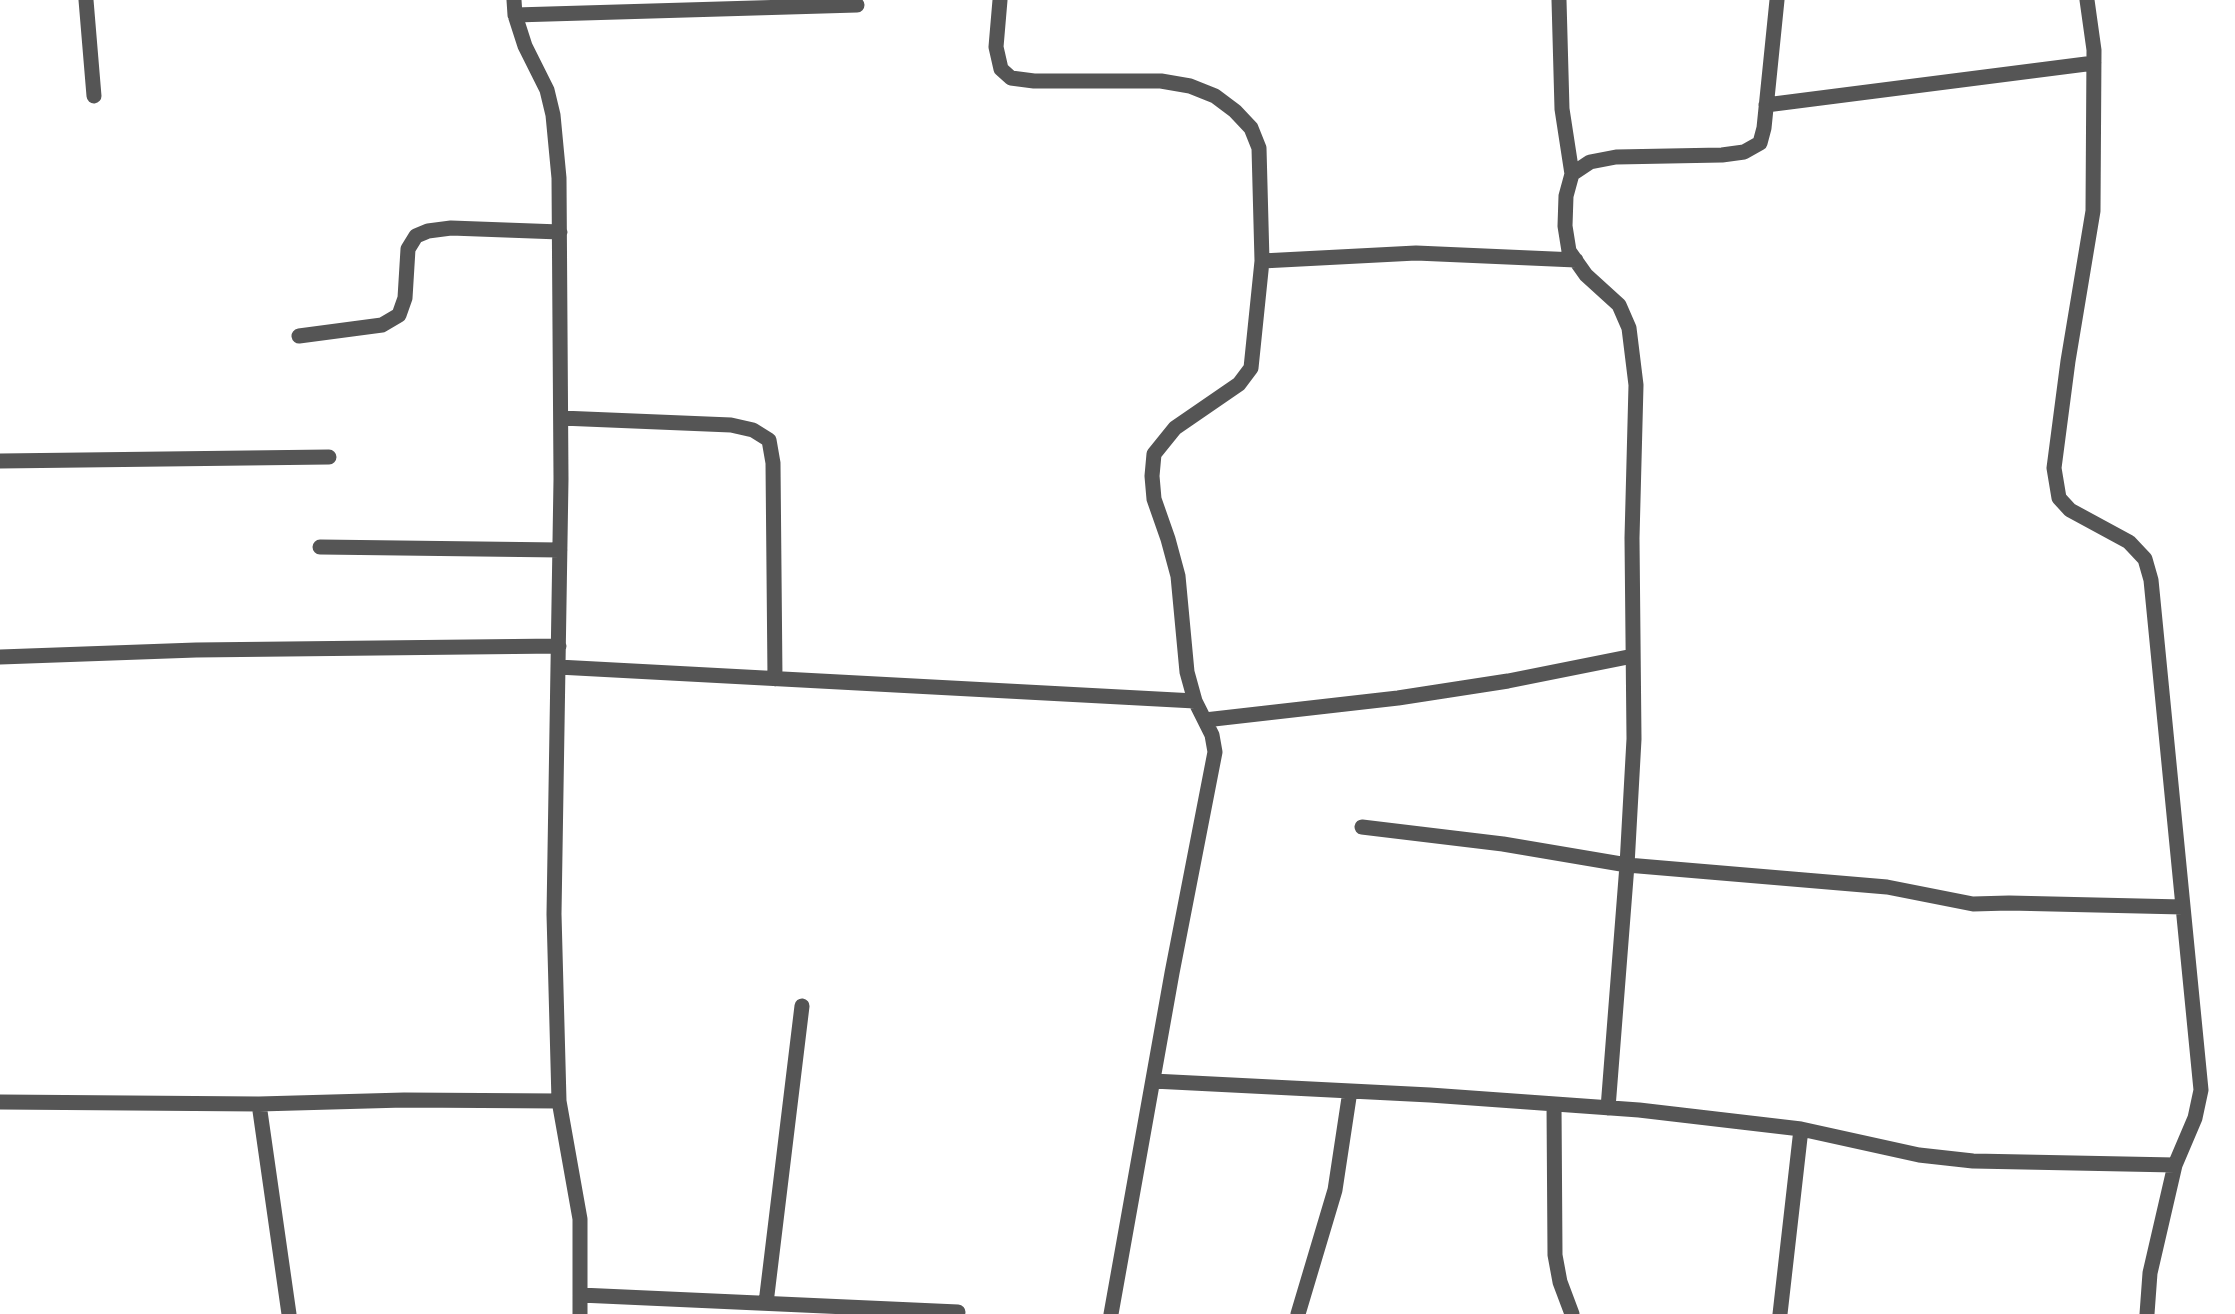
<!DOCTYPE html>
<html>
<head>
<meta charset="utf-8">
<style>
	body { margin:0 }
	canvas { display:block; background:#fff }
</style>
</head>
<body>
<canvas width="2235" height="1314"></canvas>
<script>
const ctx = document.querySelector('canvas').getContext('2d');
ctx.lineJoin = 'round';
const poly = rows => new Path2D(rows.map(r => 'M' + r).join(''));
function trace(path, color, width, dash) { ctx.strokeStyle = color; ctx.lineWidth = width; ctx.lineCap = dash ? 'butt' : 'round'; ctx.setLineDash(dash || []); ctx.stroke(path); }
trace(poly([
	[86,0,94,96],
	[514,0,515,15,525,46,547,90,553,115,559,178,561,479,554,914,559,1101,580,1219,580,1314],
	[1000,0,996,47,1001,69,1011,78,1034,81,1161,81,1190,86,1215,96,1235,111,1251,128,1259,148,1262,261],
	[1559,0,1562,109,1572,174],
	[2087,0,2094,50,2093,211,2068,361,2054,468,2059,498,2070,510,2129,542,2145,559,2151,580,2201,1090,2195,1118,2175,1165,2150,1273,2147,1314],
	[515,15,857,5],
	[1766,105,2094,63],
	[299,336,382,325,399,315,405,298,408,249,416,236,428,231,451,228,560,232],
	[561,418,731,425,753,430,769,440,773,463,775,679],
	[0,461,329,457],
	[320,547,560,550],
	[0,657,196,650,559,646],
	[558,667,1195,701],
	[1205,720,1398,698,1508,681,1633,656],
	[1362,827,1503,844,1627,865,1887,887,1973,904,2009,903,2183,907],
	[1153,1081,1430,1095,1639,1110,1801,1129,1919,1155,1973,1161,2175,1165],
	[0,1102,259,1104,404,1100,559,1101],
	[259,1104,289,1314],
	[1554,1104,1555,1255,1560,1282,1572,1314],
	[1608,1108,1627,865,1634,739,1632,538,1636,385,1629,328,1619,305,1586,275,1569,251,1565,226,1566,196,1572,174,1590,162,1616,157,1722,155,1744,152,1760,143,1764,128,1777,0],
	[580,1295,958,1312],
	[766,1303,802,1006],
	[1111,1314,1172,973,1215,752,1212,735,1195,701,1187,672,1178,576,1168,539,1154,499,1152,476,1154,454,1175,428,1239,384,1251,368,1262,261,1416,253,1576,260],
	[1298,1314,1335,1190,1350,1091],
	[1780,1314,1801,1129]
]), '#555', 15);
</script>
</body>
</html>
